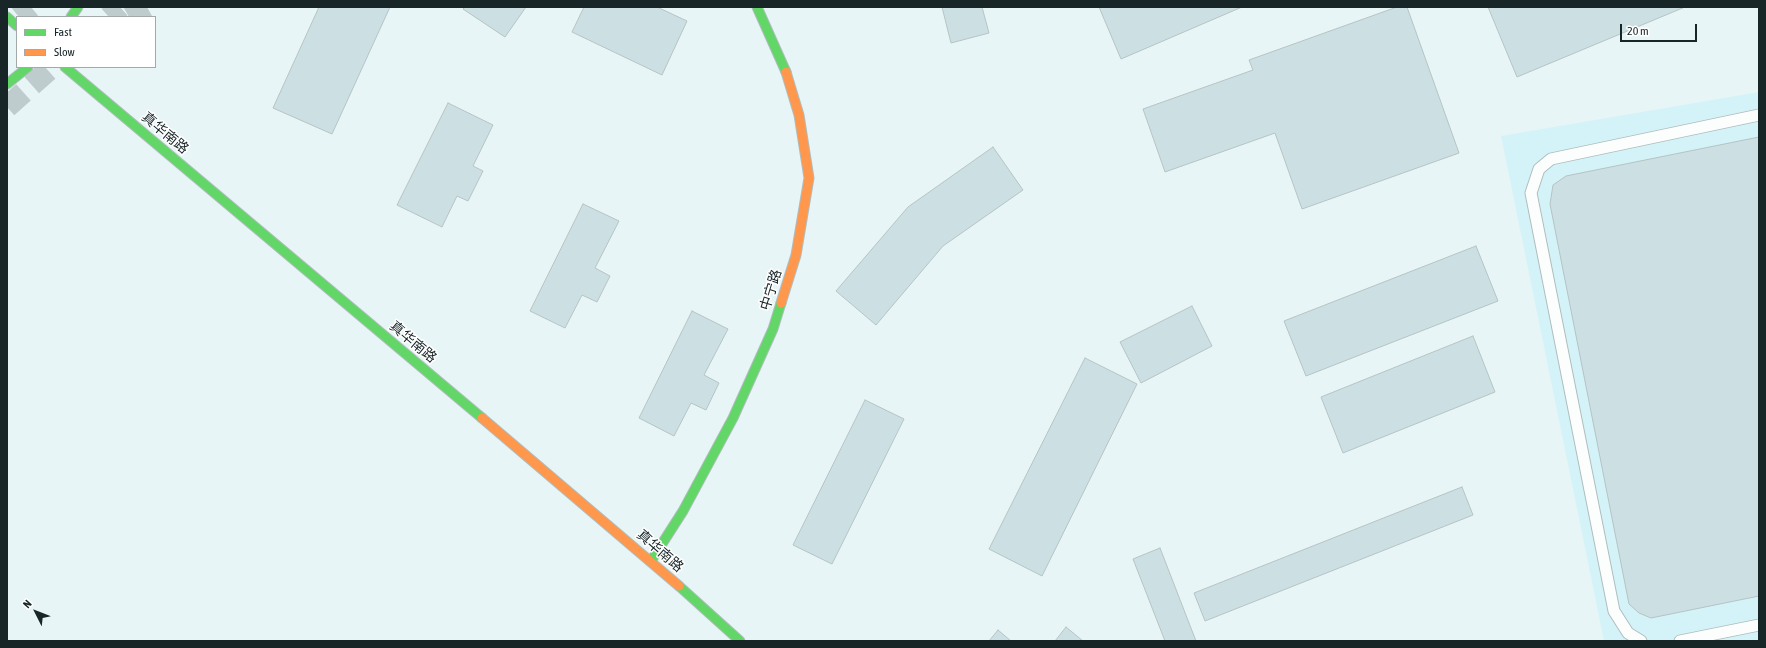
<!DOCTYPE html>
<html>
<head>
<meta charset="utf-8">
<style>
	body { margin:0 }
	#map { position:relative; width:1766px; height:648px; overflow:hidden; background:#e8f5f6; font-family:"Asap Condensed",sans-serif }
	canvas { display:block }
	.frame { position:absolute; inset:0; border:8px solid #182628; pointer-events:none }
	.legend { position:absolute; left:16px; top:16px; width:140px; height:52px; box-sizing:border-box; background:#fff; border:1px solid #a3a8a9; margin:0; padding:5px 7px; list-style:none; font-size:12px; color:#182628 }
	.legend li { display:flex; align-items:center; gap:8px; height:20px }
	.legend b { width:20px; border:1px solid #a3a8a9 }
	.north { position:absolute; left:16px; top:592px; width:40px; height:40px; -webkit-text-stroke:3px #fff; paint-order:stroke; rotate:312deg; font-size:11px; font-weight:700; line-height:16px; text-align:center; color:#182628 }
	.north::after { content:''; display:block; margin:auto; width:14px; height:18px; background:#182628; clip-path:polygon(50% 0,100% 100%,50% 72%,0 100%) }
	.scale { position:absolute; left:1620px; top:24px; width:77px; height:18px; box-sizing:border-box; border:2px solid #182628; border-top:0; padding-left:5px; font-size:12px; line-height:14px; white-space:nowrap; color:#182628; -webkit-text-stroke:3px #fff; paint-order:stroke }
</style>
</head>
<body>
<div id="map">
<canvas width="1766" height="648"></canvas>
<div class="frame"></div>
<ul class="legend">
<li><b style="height:5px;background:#63d668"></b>Fast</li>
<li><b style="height:5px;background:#ff974d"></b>Slow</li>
</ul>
<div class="north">N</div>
<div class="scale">20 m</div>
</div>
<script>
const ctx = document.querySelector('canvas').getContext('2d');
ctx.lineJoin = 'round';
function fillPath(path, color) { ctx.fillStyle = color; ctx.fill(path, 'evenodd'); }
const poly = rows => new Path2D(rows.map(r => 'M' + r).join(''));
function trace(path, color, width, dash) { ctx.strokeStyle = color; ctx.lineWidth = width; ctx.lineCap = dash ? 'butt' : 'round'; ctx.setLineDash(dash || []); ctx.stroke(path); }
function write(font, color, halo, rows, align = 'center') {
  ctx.font = font + ' "Asap Condensed","Noto Sans SC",sans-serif'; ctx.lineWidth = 3; ctx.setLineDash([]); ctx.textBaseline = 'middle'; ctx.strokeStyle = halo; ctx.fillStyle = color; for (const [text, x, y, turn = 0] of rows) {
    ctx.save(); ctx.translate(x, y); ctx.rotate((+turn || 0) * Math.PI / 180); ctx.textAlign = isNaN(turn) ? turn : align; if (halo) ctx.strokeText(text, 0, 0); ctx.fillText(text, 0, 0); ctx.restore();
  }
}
fillPath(poly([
	[1759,92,1759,641,1604,641,1501,136]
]), '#d4f3f8');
const building = poly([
	[319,7,390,7,332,134,273,108,319,7],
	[465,7,526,7,505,37,463,9,465,7],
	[584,7,657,7,687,21,662,75,572,32,584,7],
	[942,7,982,7,989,33,951,43,942,7],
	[1099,7,1242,7,1121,59,1099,7],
	[1397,7,1407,7,1459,153,1302,209,1275,133,1165,172,1143,109,1253,70,1249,60,1397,7],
	[1488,7,1685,7,1517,77,1488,7],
	[448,103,493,125,473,166,483,171,468,201,457,196,442,227,397,205,448,103],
	[1759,137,1759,596,1651,618,1639,613,1629,604,1550,204,1553,185,1566,176,1759,137],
	[993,147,1023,190,943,246,876,325,836,291,908,207,993,147],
	[583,204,619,221,595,268,610,276,597,302,582,295,565,328,530,311,583,204],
	[1476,246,1498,301,1306,376,1284,321,1476,246],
	[1192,306,1212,346,1141,383,1120,342,1192,306],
	[692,311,728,329,704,375,719,383,706,410,691,403,674,436,639,418,692,311],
	[1473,336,1495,392,1343,453,1321,397,1473,336],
	[1085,358,1137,384,1042,576,989,549,1085,358],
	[865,400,904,419,832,564,793,545,865,400],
	[1462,487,1473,515,1205,621,1194,593,1462,487],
	[1160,548,1196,641,1165,641,1133,559,1160,548],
	[1066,627,1083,641,1055,641,1066,627],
	[998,630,1011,641,989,641,998,630]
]);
fillPath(building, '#cce0e3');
trace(building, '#b6c3c4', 1);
trace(poly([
	[19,17,31,7],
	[109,17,120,7],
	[129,17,147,7],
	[7,107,52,67]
]), '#becccd', 22, [22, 11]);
const lane = poly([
	[1641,641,1628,633,1614,611,1531,193,1539,169,1551,159,1759,115],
	[1680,641,1759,625]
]);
const fast = poly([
	[757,7,786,72],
	[7,17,17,26],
	[71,17,78,7],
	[65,67,482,418],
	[7,84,28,67],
	[651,561,683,511,733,418,773,329,781,303],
	[679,586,740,641]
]);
const slow = poly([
	[781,303,796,255,809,178,799,115,786,72],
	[482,418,679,586]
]);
trace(lane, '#b0bdbe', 13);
trace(fast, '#b0bdbe', 11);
trace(slow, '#b0bdbe', 11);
trace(lane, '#fcfefe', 11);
trace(fast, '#63d668', 9);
trace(slow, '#ff974d', 9);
write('14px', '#182628', '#fff', [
	["真华南路",165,133,40],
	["中宁路",771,290,-73],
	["真华南路",413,342,40],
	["真华南路",660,551,41]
]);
</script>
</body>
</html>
